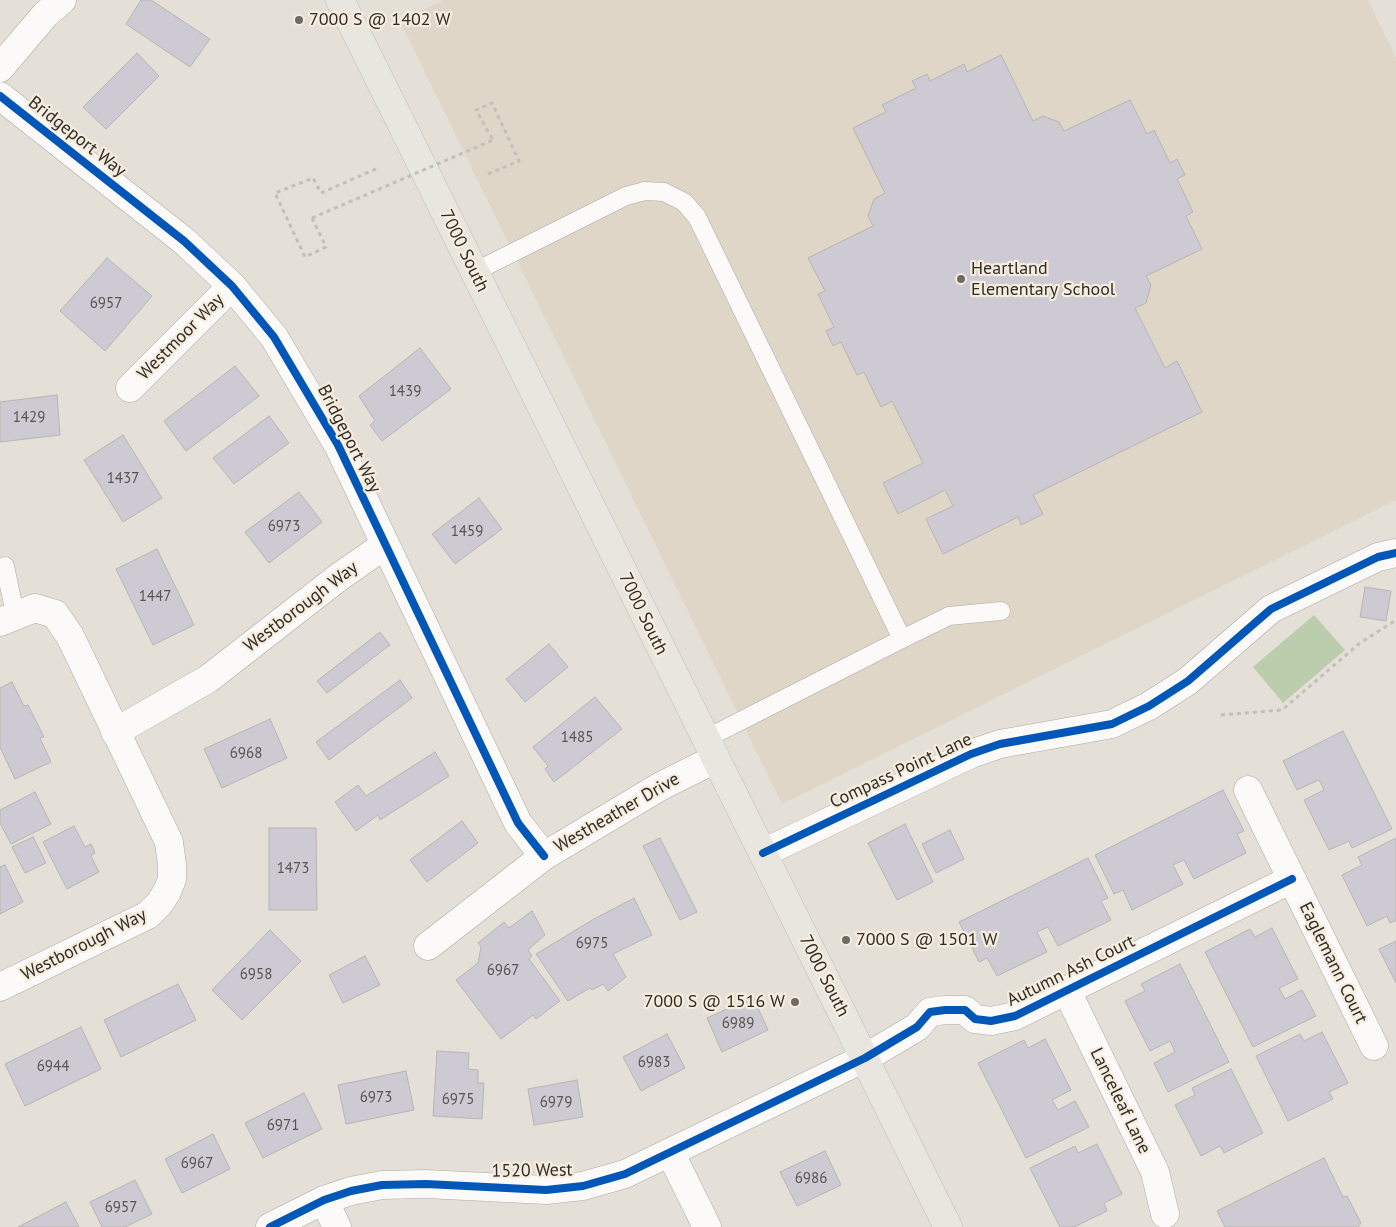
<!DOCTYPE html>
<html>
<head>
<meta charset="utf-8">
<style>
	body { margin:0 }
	canvas { display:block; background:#e4dfd7 }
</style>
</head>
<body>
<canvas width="1396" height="1227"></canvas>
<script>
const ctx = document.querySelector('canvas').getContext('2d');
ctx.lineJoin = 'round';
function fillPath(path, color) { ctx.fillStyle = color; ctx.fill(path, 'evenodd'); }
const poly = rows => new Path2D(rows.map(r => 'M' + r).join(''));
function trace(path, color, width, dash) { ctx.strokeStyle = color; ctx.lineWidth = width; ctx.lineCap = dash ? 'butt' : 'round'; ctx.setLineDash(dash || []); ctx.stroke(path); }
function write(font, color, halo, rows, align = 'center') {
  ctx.font = font + ' "PT Sans",sans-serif'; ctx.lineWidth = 4.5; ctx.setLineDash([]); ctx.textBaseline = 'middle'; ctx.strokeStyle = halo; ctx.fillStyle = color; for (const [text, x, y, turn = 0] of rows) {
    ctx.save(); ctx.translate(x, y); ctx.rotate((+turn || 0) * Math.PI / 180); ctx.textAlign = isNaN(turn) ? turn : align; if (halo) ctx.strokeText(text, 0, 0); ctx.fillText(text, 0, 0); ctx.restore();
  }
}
fillPath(poly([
	[444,0,1368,0,1396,58,1396,500,782,804,400,21]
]), '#dfd6c7');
fillPath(poly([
	[1314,615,1345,650,1283,703,1253,667]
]), '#bccdae');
const building = poly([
	[141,0,151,0,210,39,190,67,126,24,141,0],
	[137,53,159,76,106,129,83,107,137,53],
	[1001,55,1033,121,1043,116,1059,122,1064,131,1130,100,1147,134,1154,130,1170,163,1177,159,1185,175,1177,179,1193,212,1186,216,1202,249,1146,276,1151,285,1146,303,1135,308,1165,368,1177,361,1202,412,1033,495,1043,514,1021,525,1018,517,943,554,926,519,953,506,945,490,898,514,883,483,923,463,892,401,881,407,864,372,857,375,841,342,833,346,826,331,834,327,818,294,825,291,808,258,873,226,868,216,874,199,885,193,853,128,886,112,882,105,916,88,912,81,927,74,930,81,964,64,967,72,1001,55],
	[107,258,152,296,105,351,60,311,107,258],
	[420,348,451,389,382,441,370,425,375,421,359,396,420,348],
	[235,366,259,396,186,451,164,421,235,366],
	[57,395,60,435,0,442,0,402,57,395],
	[269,416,289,443,234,484,213,458,269,416],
	[123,435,162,498,123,522,84,460,123,435],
	[299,492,322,522,269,563,245,532,299,492],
	[479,498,502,529,455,564,432,534,479,498],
	[157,549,194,625,153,645,116,569,157,549],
	[1365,587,1391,591,1386,621,1360,617,1365,587],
	[380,632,390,645,327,693,317,681,380,632],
	[549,644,568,667,525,702,506,679,549,644],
	[400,680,412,698,329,760,316,742,400,680],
	[12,682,24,706,28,705,44,737,40,738,51,762,15,779,0,747,0,688,12,682],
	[595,697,622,729,554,782,545,769,548,766,533,747,595,697],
	[270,719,287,758,222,788,204,749,270,719],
	[1343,731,1392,829,1352,848,1349,841,1329,850,1304,800,1324,790,1319,780,1297,790,1283,761,1343,731],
	[435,752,449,776,380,820,378,815,356,831,335,802,358,785,366,796,435,752],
	[1223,790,1244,831,1237,834,1246,853,1194,879,1184,860,1173,865,1183,884,1132,910,1123,890,1114,894,1095,855,1223,790],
	[35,792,51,824,11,844,0,823,0,810,35,792],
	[462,821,478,843,427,882,410,860,462,821],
	[905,824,933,882,897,900,868,843,905,824],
	[74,826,85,847,91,844,95,853,91,856,99,872,67,889,43,842,74,826],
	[269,828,316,828,317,910,269,910,269,828],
	[950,830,964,859,936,873,922,844,950,830],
	[33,837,46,863,25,873,12,847,33,837],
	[660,838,697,912,680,920,643,846,660,838],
	[1396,838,1396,920,1390,923,1387,916,1367,926,1342,875,1362,865,1358,857,1396,838],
	[1088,858,1108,898,1101,901,1111,920,1058,946,1048,927,1037,932,1047,952,997,976,987,958,979,962,959,922,1088,858],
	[5,865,23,902,0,914,0,867,5,865],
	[634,898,652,935,613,954,626,977,608,991,603,984,592,990,590,988,568,1001,536,954,594,919,634,898],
	[532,911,545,935,528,950,532,956,529,959,560,1001,536,1019,533,1015,501,1039,456,980,478,963,481,947,478,943,504,922,509,928,532,911],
	[1272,928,1298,979,1279,988,1285,999,1302,990,1316,1016,1253,1047,1205,952,1250,929,1255,937,1272,928],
	[270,930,301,961,242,1020,212,990,270,930],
	[1396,941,1396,983,1379,949,1396,941],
	[365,956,380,985,343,1003,329,975,365,956],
	[1180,964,1229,1062,1168,1092,1154,1063,1175,1052,1170,1041,1150,1051,1125,1001,1145,991,1141,984,1180,964],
	[178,984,196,1020,121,1057,104,1020,178,984],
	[753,997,768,1030,722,1052,707,1018,753,997],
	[81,1027,101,1069,25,1106,5,1064,81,1027],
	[1322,1032,1348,1083,1329,1092,1333,1099,1288,1121,1256,1056,1300,1034,1304,1041,1322,1032],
	[667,1034,685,1068,641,1091,623,1057,667,1034],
	[1045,1039,1071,1090,1052,1100,1058,1110,1075,1101,1089,1127,1026,1158,978,1063,1024,1040,1028,1048,1045,1039],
	[437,1051,469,1053,468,1069,478,1070,478,1083,484,1083,482,1119,433,1116,437,1051],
	[1231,1069,1263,1133,1224,1153,1220,1146,1201,1156,1175,1105,1195,1095,1192,1088,1231,1069],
	[406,1071,414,1110,346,1124,338,1085,406,1071],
	[577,1080,583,1117,534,1125,528,1089,577,1080],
	[304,1093,322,1129,263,1158,245,1123,304,1093],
	[213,1134,230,1169,182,1193,165,1159,213,1134],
	[1097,1144,1122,1194,1104,1203,1107,1211,1074,1227,1060,1227,1030,1168,1075,1146,1078,1153,1097,1144],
	[825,1151,841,1185,797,1206,780,1172,825,1151],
	[1324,1158,1343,1197,1347,1196,1361,1223,1358,1227,1225,1227,1217,1211,1324,1158],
	[135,1180,152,1214,125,1227,102,1227,90,1202,135,1180],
	[66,1202,79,1227,18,1227,66,1202]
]);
fillPath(building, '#cecad3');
trace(building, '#b7b5b3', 1);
const service = poly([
	[474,272,626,196,645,191,664,192,684,202,697,217,902,639,705,739],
	[5,566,15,614],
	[902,639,949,616,1001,611]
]);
const minor = poly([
	[0,68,45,15,62,0],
	[0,96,184,241,232,286,274,337,338,445,518,823,544,856],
	[130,388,232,286],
	[0,622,35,608,55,614,70,636,169,842,172,865,172,879,167,892,159,904,148,915,0,987],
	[115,732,208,679,339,577,385,545],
	[1248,790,1374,1046],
	[763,853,971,754,1000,744,1112,724,1149,706,1188,681,1271,609,1378,557,1396,553],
	[428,946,544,856,661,786,715,759],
	[1067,991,1155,1172,1165,1214],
	[671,1154,707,1227],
	[324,1200,337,1227],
	[270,1227,324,1200,351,1191,382,1185,426,1184,546,1190,583,1186,625,1174,865,1058,917,1027,930,1012,945,1010,965,1010,975,1019,991,1021,1015,1016,1292,879]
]);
const primary = poly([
	[340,0,948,1227]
]);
trace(service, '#ada9a3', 19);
trace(minor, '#ada9a3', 29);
trace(primary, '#c0beb9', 29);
trace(poly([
	[488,174,519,161,492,103,476,110,493,140],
	[312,218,326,247,305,257,275,193,313,178,321,193,378,168],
	[1221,715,1282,710,1360,643,1396,620]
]), '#c2c0bd', 3, [4, 4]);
trace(service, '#fbfaf9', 18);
trace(minor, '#fbfaf9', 28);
trace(primary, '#e9e5df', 28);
trace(poly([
	[312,218,493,140]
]), '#c2c0bd', 3, [4, 4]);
trace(poly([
	[0,96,184,241,232,286,274,337,338,445,518,823,544,856],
	[763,853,971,754,1000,744,1112,724,1149,706,1188,681,1271,609,1378,557,1396,553],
	[270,1227,324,1200,351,1191,382,1185,426,1184,546,1190,583,1186,625,1174,865,1058,917,1027,930,1012,945,1010,965,1010,975,1019,991,1021,1015,1016,1292,879]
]), '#0057b8', 8);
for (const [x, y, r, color] of [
	[299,20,5,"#6e6a64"],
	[961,279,5,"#6e6a64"],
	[846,940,5,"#6e6a64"],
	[795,1002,5,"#6e6a64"]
]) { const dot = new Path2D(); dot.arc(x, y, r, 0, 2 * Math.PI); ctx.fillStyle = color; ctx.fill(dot); trace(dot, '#f7eddf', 2); }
write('15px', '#575351', null, [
	["6957",106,304],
	["1439",405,392],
	["1429",29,418],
	["1437",123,479],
	["6973",284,527],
	["1459",467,532],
	["1447",155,597],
	["1485",577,738],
	["6968",246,754],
	["1473",293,869],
	["6975",592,944],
	["6967",503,971],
	["6958",256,975],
	["6989",738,1024],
	["6983",654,1063],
	["6944",53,1067],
	["6973",376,1098],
	["6975",458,1100],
	["6979",556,1103],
	["6971",283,1126],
	["6967",197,1164],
	["6986",811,1179],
	["6957",121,1208]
]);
write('18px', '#2f2b26', '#f7eddf', [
	["7000 S @ 1402 W",309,20],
	["Heartland",971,269],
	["Elementary School",971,290],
	["7000 S @ 1501 W",856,940],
	["7000 S @ 1516 W",785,1002,"right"]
], 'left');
write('18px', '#2f2b26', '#f7eddf', [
	["Bridgeport Way",77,137,38],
	["7000 South",464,251,64],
	["Westmoor Way",181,337,-45],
	["Bridgeport Way",349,439,63],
	["Westborough Way",301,607,-37],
	["7000 South",643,614,64],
	["Compass Point Lane",901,771,-25],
	["Westheather Drive",617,813,-30],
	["Westborough Way",84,945,-27],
	["Eaglemann Court",1333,963,64],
	["Autumn Ash Court",1071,971,-26],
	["7000 South",824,976,63],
	["Lanceleaf Lane",1120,1101,64],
	["1520 West",532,1171,-1]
]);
</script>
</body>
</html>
